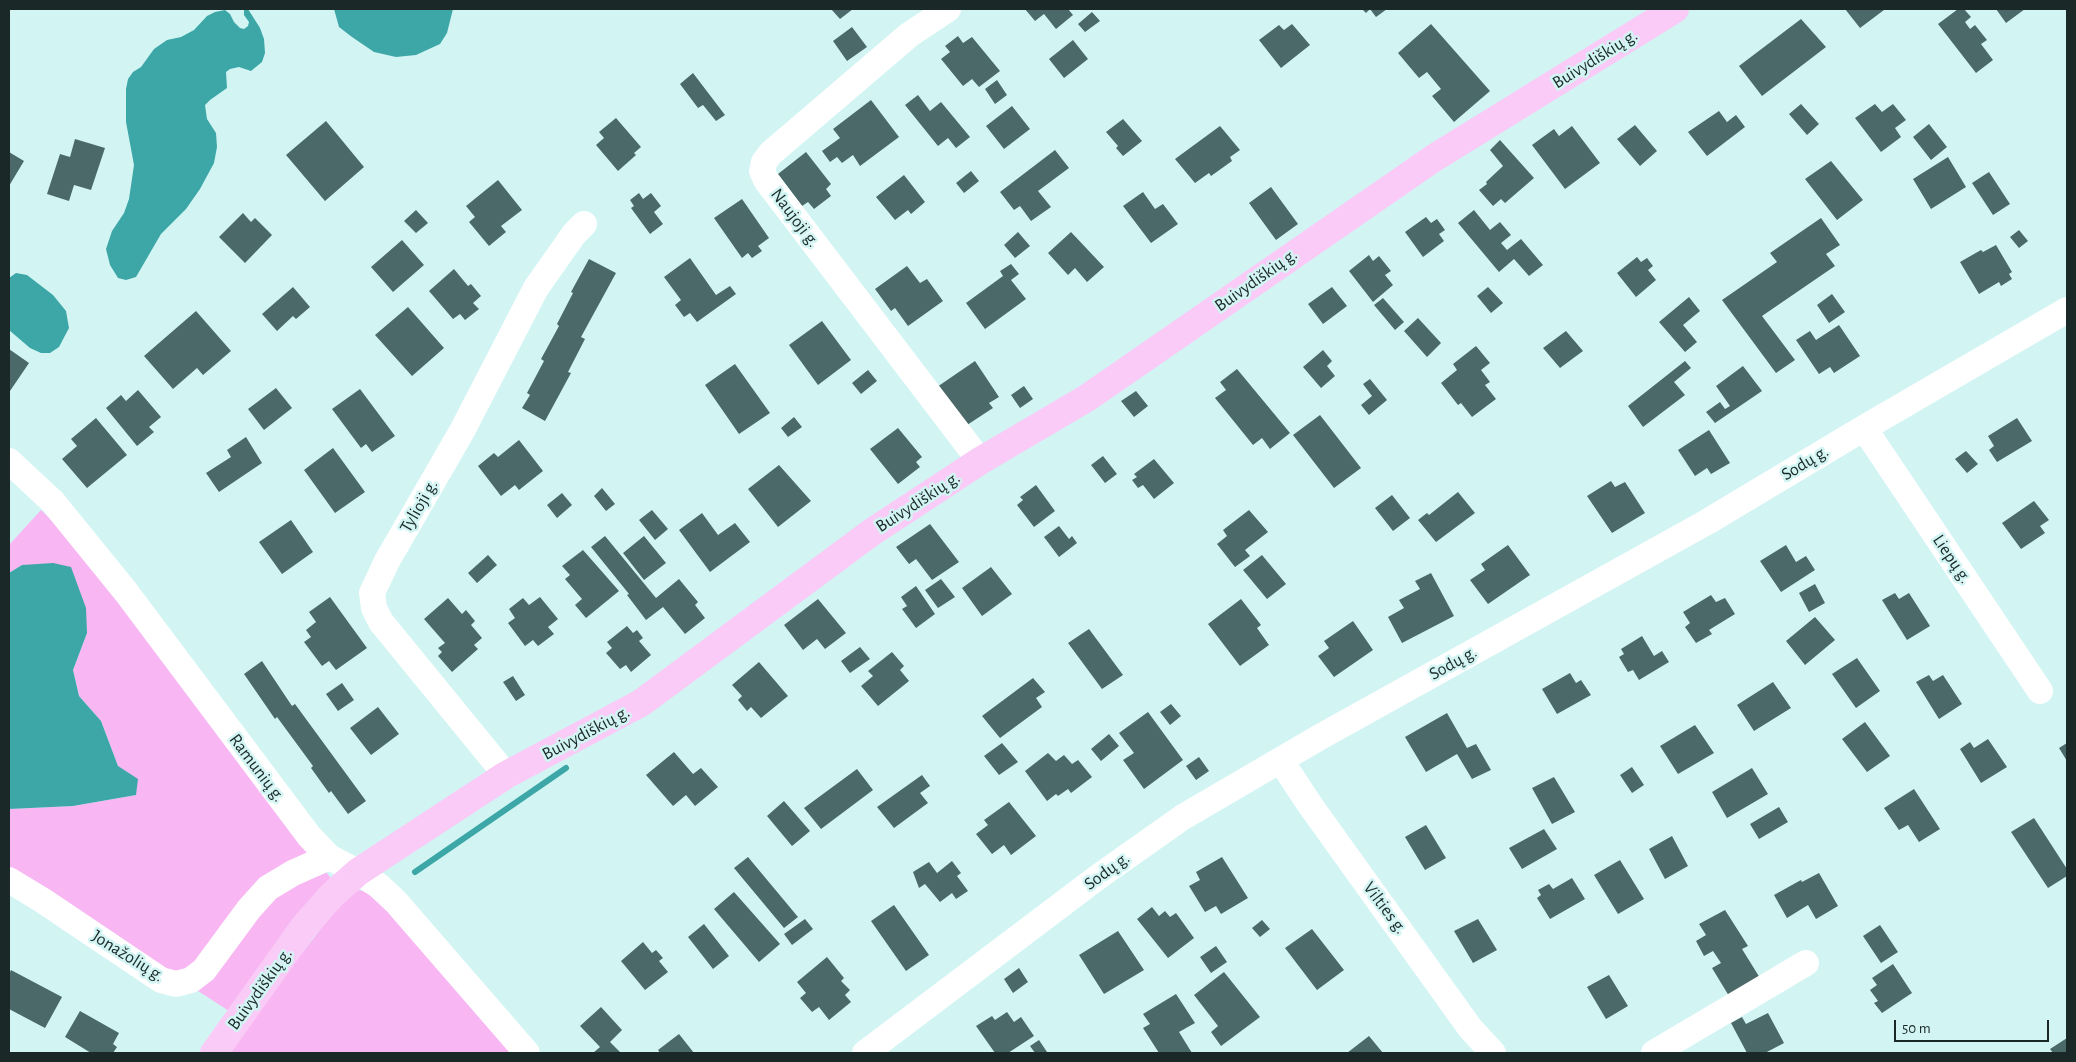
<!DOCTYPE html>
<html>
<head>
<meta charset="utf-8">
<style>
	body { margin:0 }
	#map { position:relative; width:2076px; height:1062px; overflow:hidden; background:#d2f5f4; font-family:"Alegreya Sans",sans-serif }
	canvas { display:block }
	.frame { position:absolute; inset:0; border:10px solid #1b2828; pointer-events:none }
	.scale { position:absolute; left:1894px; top:1020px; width:155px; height:22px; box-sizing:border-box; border:2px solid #1b2828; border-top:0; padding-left:6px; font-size:15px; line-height:18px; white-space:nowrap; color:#1b2828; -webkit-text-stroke:4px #d2f5f4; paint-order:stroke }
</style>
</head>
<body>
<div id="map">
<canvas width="2076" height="1062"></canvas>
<div class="frame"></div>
<div class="scale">50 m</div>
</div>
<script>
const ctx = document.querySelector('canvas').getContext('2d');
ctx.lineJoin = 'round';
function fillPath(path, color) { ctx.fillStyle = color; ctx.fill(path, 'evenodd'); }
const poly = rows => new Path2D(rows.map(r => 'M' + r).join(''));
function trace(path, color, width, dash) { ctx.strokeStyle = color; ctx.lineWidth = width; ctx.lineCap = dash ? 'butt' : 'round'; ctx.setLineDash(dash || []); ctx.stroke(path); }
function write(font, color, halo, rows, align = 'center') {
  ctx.font = font + ' "Alegreya Sans",sans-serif'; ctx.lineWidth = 5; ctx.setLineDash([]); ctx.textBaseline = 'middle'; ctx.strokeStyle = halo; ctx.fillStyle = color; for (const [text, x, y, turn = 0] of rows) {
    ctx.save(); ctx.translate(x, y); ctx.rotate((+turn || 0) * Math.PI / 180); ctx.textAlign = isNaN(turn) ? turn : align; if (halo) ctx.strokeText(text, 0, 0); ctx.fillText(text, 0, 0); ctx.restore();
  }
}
fillPath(poly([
	[41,510,75,543,333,881,229,1011,9,869,9,809,73,806,136,795,118,766,101,721,79,696,73,670,87,633,22,565,9,573,9,545],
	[355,889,370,893,380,900,514,1053,229,1053,239,1035,346,896]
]), '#f8b7f2');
fillPath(poly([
	[248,9,260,28,264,39,265,53,262,62,251,71,239,67,230,69,226,72,227,88,210,100,205,105,207,119,216,133,217,147,214,163,200,189,186,209,161,234,136,277,126,280,118,278,110,265,106,249,112,231,124,213,129,199,134,165,126,122,126,89,128,79,133,72,141,67,154,49,167,40,181,37,194,30,207,16,215,12,225,10,230,14,234,22,240,28,244,29,248,26,249,22,244,15,244,10],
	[334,9,453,9,447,33,440,44,416,55,396,57,374,52,352,37,339,27],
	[16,273,27,275,53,295,66,311,69,328,59,347,50,353,41,353,30,348,9,330,9,278],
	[53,563,71,567,86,608,87,633,73,670,79,696,101,721,118,766,138,779,136,795,73,806,9,809,9,573,22,565]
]), '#3da7a7');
trace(poly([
	[415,872,566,768]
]), '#3da7a7', 6);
fillPath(poly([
	[831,9,853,9,840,19],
	[1025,9,1068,9,1073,15,1056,29,1044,14,1035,21],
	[1362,9,1387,9,1376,17,1370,9,1366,13],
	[1845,9,1882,9,1884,10,1860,28],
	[1958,9,1964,9,1971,17,1965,22,1970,29,1975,25,1987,40,1981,44,1993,60,1976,73,1938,24],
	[1996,9,2025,9,2006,23],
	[1092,12,1100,21,1085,32,1078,24],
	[1801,19,1826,47,1762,96,1739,66],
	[1292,24,1310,45,1281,68,1259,40,1279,25,1284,30],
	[1431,24,1490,91,1454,122,1432,96,1441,89,1427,72,1419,78,1398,53],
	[852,27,867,47,847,61,833,41],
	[958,36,963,43,972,37,1000,71,979,87,972,79,963,86,941,59,950,52,945,46],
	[1073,40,1088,59,1064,78,1049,59],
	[693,73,725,115,716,121,703,105,698,108,680,84],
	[997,80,1007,95,995,104,985,89],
	[918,95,930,111,941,102,970,137,956,148,948,138,938,146,905,105],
	[871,100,899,137,860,166,853,155,842,163,837,157,830,162,822,151,840,138,833,129],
	[1801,104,1819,124,1807,135,1789,114],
	[1875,104,1882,112,1893,104,1906,120,1895,128,1901,137,1881,152,1855,118],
	[1012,106,1030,129,1004,149,986,126],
	[1719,111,1727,122,1736,115,1745,127,1707,156,1688,132],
	[616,118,641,147,634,153,636,155,618,171,596,145,604,138,599,132],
	[1123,119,1142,141,1123,156,1116,148,1118,146,1106,132],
	[326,121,364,167,325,201,286,155],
	[1929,124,1947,147,1931,160,1913,137],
	[1635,125,1657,151,1640,166,1617,139],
	[1220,126,1240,150,1230,157,1232,161,1211,176,1209,173,1195,183,1175,159],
	[1572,126,1600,163,1565,189,1532,145,1554,129,1559,136],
	[75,139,105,148,91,190,74,185,69,201,47,194,60,154,70,157],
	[1500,140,1534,178,1505,203,1501,199,1493,206,1479,190,1487,184,1486,182,1503,166,1490,150],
	[1055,150,1069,168,1038,191,1051,207,1031,221,1020,206,1014,210,1000,192],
	[9,152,24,161,9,186],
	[806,152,831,184,826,189,831,196,814,209,808,202,802,206,778,174],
	[1948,157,1966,187,1931,209,1913,179],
	[1831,161,1863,200,1837,220,1805,179],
	[971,171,979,181,964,193,956,183],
	[1989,172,2010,204,1993,215,1972,183],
	[904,175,925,202,911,214,908,210,895,220,876,197],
	[498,180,522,210,501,226,506,232,489,246,469,222,475,217,466,206],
	[1271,187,1298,224,1276,240,1249,203],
	[1143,192,1155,209,1163,204,1178,224,1151,243,1123,206],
	[639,193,643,199,651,193,661,206,654,212,663,224,650,234,631,208,634,206,630,200],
	[742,199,769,238,758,246,762,251,752,258,748,253,742,258,714,218],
	[416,210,428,223,416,233,404,221],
	[1474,210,1490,230,1500,222,1511,235,1501,243,1507,250,1521,239,1543,265,1529,276,1514,259,1499,272,1458,223],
	[243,213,251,222,255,218,272,235,245,263,219,237],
	[1426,217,1431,223,1437,219,1445,230,1439,234,1444,241,1423,257,1405,232],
	[1821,218,1840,245,1826,254,1835,266,1762,316,1795,360,1776,373,1722,300,1777,262,1770,253],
	[2019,230,2028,241,2019,248,2010,237],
	[1018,232,1030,246,1015,258,1004,245],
	[1071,232,1104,267,1087,282,1075,268,1068,275,1048,253],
	[402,240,424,265,393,292,371,267],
	[1996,245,2012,272,2009,274,2012,279,2001,286,1999,282,1979,294,1960,262,1981,250,1983,252],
	[1369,255,1373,261,1379,256,1391,271,1385,275,1393,285,1373,302,1349,271],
	[1637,257,1641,262,1647,258,1653,266,1648,270,1656,280,1636,297,1617,273],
	[690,258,716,295,730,286,736,294,697,322,690,313,684,317,675,305,681,300,664,277],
	[589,259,616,273,581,337,585,339,568,372,571,373,545,421,522,408,530,395,527,393,544,361,541,359,559,326,557,324,573,293,571,292],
	[1011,264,1019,274,1011,280,1026,299,985,329,966,303,1003,276,1000,271],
	[907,266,920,283,927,279,943,301,908,326,895,308,891,311,875,289],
	[454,269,468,286,471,284,481,296,473,303,479,309,465,320,460,314,453,319,429,291],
	[293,287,310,307,296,319,293,316,277,331,262,314],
	[1332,287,1347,306,1323,324,1308,304],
	[1488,287,1503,303,1491,313,1477,296],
	[1832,294,1845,312,1829,323,1817,305],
	[1689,297,1700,311,1683,325,1697,342,1685,352,1659,322],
	[1383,298,1404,322,1395,330,1374,305],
	[408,307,444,348,412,376,375,335],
	[196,311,231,351,203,375,197,368,173,389,144,356],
	[1418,318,1441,343,1427,357,1404,331],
	[822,321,851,360,818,385,789,345],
	[1839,325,1860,356,1834,373,1830,367,1819,374,1796,340,1810,331,1816,340],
	[1566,331,1583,351,1560,368,1543,348],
	[1476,346,1490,363,1481,370,1490,382,1485,385,1496,399,1472,417,1461,403,1458,405,1441,383,1457,370,1453,364],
	[9,349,29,363,10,391,9,391],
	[1323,350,1332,361,1327,366,1335,376,1321,388,1303,367],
	[975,361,999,397,989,403,993,408,964,427,937,387],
	[1685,361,1691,368,1674,382,1685,395,1643,427,1628,406],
	[735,364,770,413,739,434,705,385],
	[1743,366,1762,391,1715,423,1706,412,1720,402,1725,409,1730,406,1716,386],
	[1237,369,1290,433,1270,449,1262,438,1253,445,1215,398,1226,390,1220,382],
	[868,370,877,381,861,394,852,383],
	[1370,379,1387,400,1369,415,1361,405,1372,396,1363,384],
	[1024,386,1033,399,1020,408,1011,395],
	[276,388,292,408,264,430,248,409],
	[360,389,395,436,372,452,366,444,361,448,332,409],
	[138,390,161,417,149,427,154,432,137,446,106,408,121,395,126,401],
	[1136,391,1148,406,1134,417,1121,401],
	[1320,415,1361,468,1334,488,1293,435],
	[794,417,802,427,788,437,781,428],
	[96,418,127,455,87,488,62,459,77,446,71,439],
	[2017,418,2032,441,1997,462,1989,450,1994,446,1988,436],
	[898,428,922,457,916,462,920,467,898,484,870,449],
	[1709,430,1730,463,1711,474,1707,468,1695,476,1678,450],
	[246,437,262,463,219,492,206,473,231,457,227,450],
	[519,440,543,471,519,490,515,485,501,496,478,466,494,453,498,457],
	[333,448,365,492,335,513,304,470],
	[1966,451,1978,464,1967,473,1955,459],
	[1103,456,1117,474,1105,483,1091,465],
	[1154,459,1174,483,1154,499,1143,485,1138,488,1132,480,1137,477,1134,474],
	[779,465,811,501,778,527,748,489],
	[1611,481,1615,487,1625,482,1645,513,1612,533,1587,496],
	[1036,485,1055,511,1034,527,1017,505,1023,500,1020,497],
	[602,488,615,504,606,511,594,496],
	[1458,492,1475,513,1436,542,1418,520,1427,513,1429,515],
	[562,493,572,505,557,518,547,505],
	[1392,495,1410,518,1393,531,1375,508],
	[2034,501,2049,520,2040,526,2045,533,2021,549,2002,523],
	[652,510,668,529,655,540,639,520],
	[1249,510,1268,532,1245,550,1250,556,1235,567,1217,544,1227,536,1223,530],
	[702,513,718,535,735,523,750,542,710,572,679,530],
	[291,520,313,552,282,574,259,542],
	[930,524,959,562,932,580,916,559,909,564,896,547],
	[1059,526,1069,539,1072,536,1077,543,1059,557,1044,537],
	[605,536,656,598,679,579,698,602,695,605,705,618,685,634,663,607,646,620,627,595,629,594,591,547],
	[644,536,666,563,644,580,623,553],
	[1508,545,1530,575,1488,604,1470,580,1485,570,1481,564],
	[1786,545,1796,562,1806,556,1815,570,1781,592,1760,561],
	[583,550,619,591,586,618,575,605,582,599,565,579,570,575,562,566],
	[488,555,497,565,477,583,468,573],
	[1262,555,1286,584,1267,599,1243,570],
	[991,567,1012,594,982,616,962,588],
	[1431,573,1454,616,1402,643,1388,617,1404,608,1399,600,1420,589,1415,581],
	[941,579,955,597,938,608,925,590],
	[1815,584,1825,603,1809,612,1799,593],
	[916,586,935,614,916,628,902,609,907,606,901,597],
	[1895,593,1899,599,1909,593,1930,626,1907,640,1882,600],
	[1711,595,1716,602,1725,598,1735,614,1709,630,1712,634,1696,643,1685,627,1690,623,1683,612],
	[330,597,367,648,336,670,329,661,322,666,304,642,311,637,306,630,316,622,309,612],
	[540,597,558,619,548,627,554,634,538,646,533,640,525,646,508,623,515,618,509,609,523,598,529,605],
	[448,598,462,614,466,610,475,621,471,625,482,638,474,645,478,649,452,672,438,656,442,652,438,648,445,643,424,619],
	[818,599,846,633,825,649,817,639,803,650,784,625],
	[1241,599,1261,625,1257,628,1269,645,1240,666,1208,624],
	[1815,617,1835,640,1805,665,1786,641],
	[1353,621,1373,650,1334,677,1318,656,1329,648,1324,641],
	[627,626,633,633,637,630,643,638,639,641,651,655,631,672,626,665,620,669,606,653,612,648,607,642],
	[1089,629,1123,675,1102,689,1068,643],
	[1642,636,1654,656,1662,651,1669,662,1639,680,1633,670,1628,672,1619,657,1624,654,1621,649],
	[860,647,870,659,850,673,841,661],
	[892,652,904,666,900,670,909,681,878,706,861,686,873,676,868,671],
	[1857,658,1880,691,1856,708,1832,674],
	[262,661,292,706,295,704,366,801,348,814,331,791,329,793,311,768,313,766,277,717,275,719,244,674],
	[759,662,788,696,761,718,751,707,747,711,738,700,742,696,732,685],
	[1570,673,1576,683,1581,680,1591,695,1557,714,1542,689],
	[1929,675,1933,681,1943,675,1962,704,1939,719,1916,682],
	[513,676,525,695,516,701,503,682],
	[1033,678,1045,692,1036,698,1042,707,1000,738,982,716],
	[1773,682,1791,708,1754,731,1737,705],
	[342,683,354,700,338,711,326,694],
	[1171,704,1181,716,1170,725,1160,712],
	[378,707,399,734,371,755,350,728],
	[1148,712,1183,760,1144,789,1123,760,1134,753,1119,733],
	[1447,713,1467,748,1476,744,1491,770,1472,779,1457,754,1426,772,1405,737],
	[1865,722,1890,756,1867,772,1842,739],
	[1695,725,1714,753,1678,774,1660,746],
	[1109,734,1119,746,1101,761,1091,749],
	[1988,739,2007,767,1981,783,1960,749,1970,742,1974,748],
	[1002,743,1018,762,999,775,984,756],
	[2067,743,2067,761,2059,748],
	[674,752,693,774,701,768,718,787,695,806,686,795,673,806,646,775],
	[1048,753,1056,761,1064,755,1072,764,1078,760,1092,777,1071,793,1068,789,1058,796,1056,794,1047,801,1025,771],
	[1199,757,1209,771,1196,780,1186,766],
	[1632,767,1644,785,1632,793,1620,775],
	[1752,768,1768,794,1727,818,1712,792],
	[857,769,873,790,821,829,804,808],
	[922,775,930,786,920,793,928,803,894,828,877,807],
	[1554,777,1575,812,1552,824,1532,788],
	[1914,789,1940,829,1919,842,1908,825,1899,830,1884,808],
	[784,801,810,831,792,846,767,816],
	[1009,802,1036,836,1011,855,1004,845,992,854,976,834,988,825,984,820],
	[1779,807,1788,822,1759,839,1750,824],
	[2034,818,2067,869,2067,876,2048,888,2011,832],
	[1426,825,1446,858,1425,870,1405,837],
	[1544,829,1557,849,1522,869,1509,848],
	[1672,836,1688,866,1665,879,1649,849],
	[748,857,798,917,784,928,734,868],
	[1222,857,1248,898,1221,914,1216,906,1205,912,1189,886,1200,880,1196,872],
	[1620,860,1644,899,1618,914,1594,875],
	[952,861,961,873,957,876,968,891,956,899,952,893,940,902,925,884,919,888,913,872,929,862,937,873],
	[1819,873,1838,906,1816,919,1808,905,1787,918,1774,895,1801,880,1802,882],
	[1572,878,1585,899,1550,919,1537,898,1541,895,1538,890,1549,884,1553,889],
	[734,892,780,944,759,962,714,909],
	[894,905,929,955,906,971,871,921],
	[1152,907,1159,916,1165,911,1170,917,1176,913,1194,938,1168,958,1137,919],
	[1725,910,1748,946,1742,949,1760,978,1729,996,1712,968,1721,963,1713,951,1704,956,1696,941,1706,935,1699,924],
	[805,919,813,929,792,945,784,934],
	[1478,919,1497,950,1473,963,1454,931],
	[1262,920,1270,929,1260,937,1252,928],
	[704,924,729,956,713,969,688,937],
	[1880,925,1898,952,1881,963,1863,936],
	[1312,929,1344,970,1317,990,1285,948],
	[1118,931,1144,970,1104,994,1079,955],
	[643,942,652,953,656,950,663,958,659,961,668,972,645,990,621,961],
	[1216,946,1227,962,1211,973,1200,957],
	[827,957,844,978,841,981,850,990,845,995,851,1002,829,1020,819,1007,812,1012,800,998,806,993,797,982],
	[1893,964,1912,993,1882,1013,1874,1003,1878,1001,1870,990,1877,985,1872,978],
	[1019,968,1028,982,1013,993,1004,979],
	[11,970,62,997,45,1028,9,1009,9,974],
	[1224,972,1260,1017,1221,1046,1211,1032,1218,1026,1194,995],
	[1609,975,1628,1006,1606,1019,1587,987],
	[1176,994,1195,1023,1179,1032,1192,1053,1159,1053,1143,1028,1150,1024,1143,1014],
	[601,1007,622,1030,610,1042,621,1053,593,1053,600,1047,580,1026],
	[80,1011,119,1033,113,1044,117,1047,113,1053,91,1053,65,1037],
	[1007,1012,1014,1022,1021,1017,1034,1036,1008,1053,995,1053,976,1026,992,1016,995,1020],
	[1768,1013,1784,1043,1765,1053,1747,1053,1731,1023,1742,1017,1746,1024],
	[679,1034,694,1053,660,1053,658,1050],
	[1369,1036,1383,1053,1347,1053],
	[2067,1038,2067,1053,2053,1053,2050,1049],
	[1039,1040,1047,1052,1045,1053,1035,1053,1030,1046]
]), '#4a6968');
trace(poly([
	[948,9,909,35,771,153,764,162,762,171,766,180,980,461],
	[1864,428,2040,691],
	[9,461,53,502,126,592,309,836,329,857,358,872,379,886,396,902,527,1053],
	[1281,761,1310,805,1470,1028,1493,1053],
	[506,775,381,622,374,608,372,593,387,561,462,431,536,288,574,234,584,224],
	[9,880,42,900,161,980,176,984,191,980,204,970,249,909,268,888,293,873,329,857],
	[865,1053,1098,877,1183,817,1320,737,1707,522,1864,428,2067,310],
	[1654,1053,1806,963]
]), '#fff', 26);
trace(poly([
	[214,1053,303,928,332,895,358,872,506,775,641,703,872,532,980,461,1087,398,1434,158,1675,9]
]), '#facbf7', 28);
write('18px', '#1b2828', '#d2f5f4', [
	["Buivydiškių g.",1595,59,-32],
	["Naujoji g.",795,218,53],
	["Buivydiškių g.",1256,280,-35],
	["Sodų g.",1805,463,-31],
	["Buivydiškių g.",918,502,-33],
	["Tylioji g.",419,506,-60],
	["Liepų g.",1952,559,56],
	["Sodų g.",1453,663,-29],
	["Buivydiškių g.",586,733,-28],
	["Ramunių g.",257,768,53],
	["Sodų g.",1107,871,-36],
	["Vilties g.",1385,908,53],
	["Jonažolių g.",128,956,32],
	["Buivydiškių g.",260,989,-54]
]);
</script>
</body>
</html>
